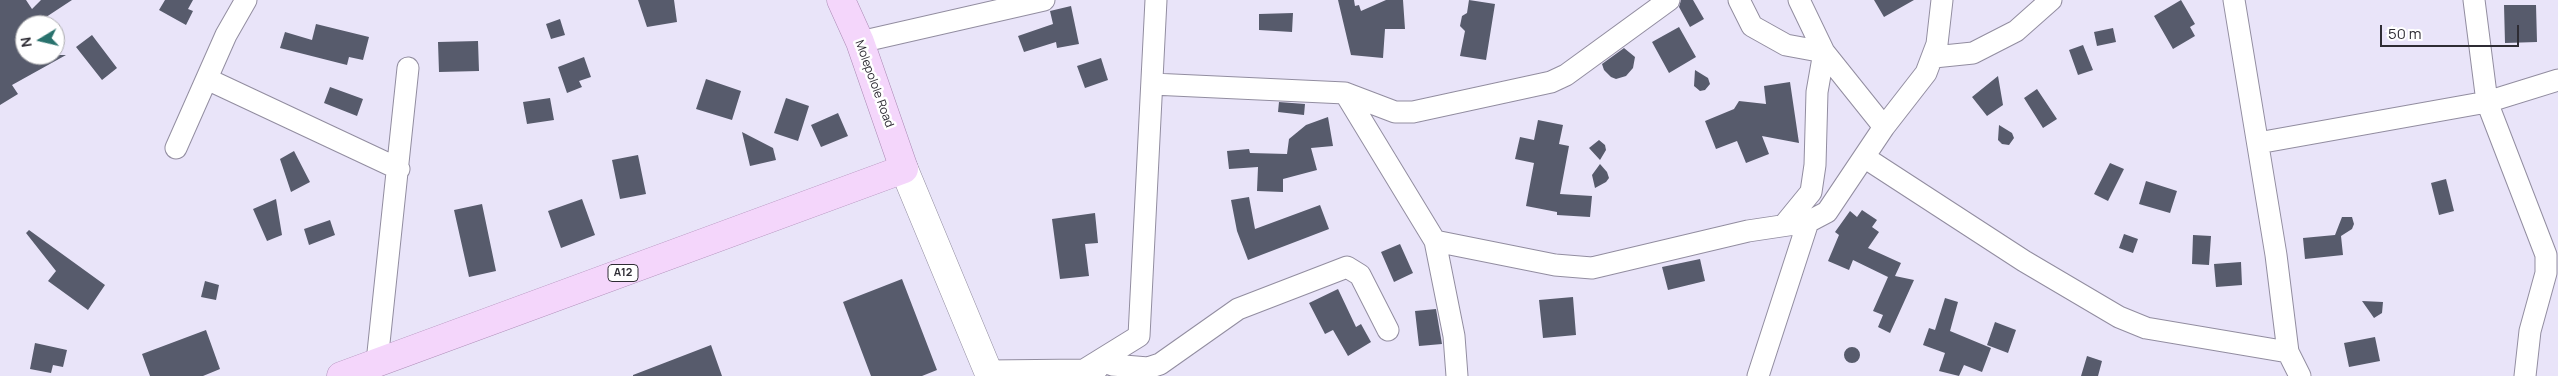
<!DOCTYPE html>
<html>
<head>
<meta charset="utf-8">
<style>
	body { margin:0 }
	#map { position:relative; width:2558px; height:376px; overflow:hidden; background:#e9e4f9; font-family:Manrope,sans-serif }
	canvas { display:block }
	.north { position:absolute; left:15px; top:15px; width:50px; height:50px; box-sizing:border-box; background:#fff; border:1px solid #ababae; border-radius:50%; rotate:261deg; font-size:14px; font-weight:700; line-height:20px; text-align:center; color:#2e2c34 }
	.north::after { content:''; display:block; margin:auto; width:18px; height:22px; background:#29726d; clip-path:polygon(50% 0,100% 100%,50% 72%,0 100%) }
	.scale { position:absolute; left:2380px; top:25px; width:139px; height:22px; box-sizing:border-box; border:2px solid #2e2c34; border-top:0; padding-left:6px; font-size:15px; line-height:18px; white-space:nowrap; color:#2e2c34; -webkit-text-stroke:4px #fff; paint-order:stroke }
</style>
</head>
<body>
<div id="map">
<canvas width="2558" height="376"></canvas>
<div class="north">N</div>
<div class="scale">50 m</div>
</div>
<script>
const ctx = document.querySelector('canvas').getContext('2d');
ctx.lineJoin = 'round';
function fillPath(path, color) { ctx.fillStyle = color; ctx.fill(path, 'evenodd'); }
const poly = rows => new Path2D(rows.map(r => 'M' + r).join(''));
function trace(path, color, width, dash) { ctx.strokeStyle = color; ctx.lineWidth = width; ctx.lineCap = dash ? 'butt' : 'round'; ctx.setLineDash(dash || []); ctx.stroke(path); }
function write(font, color, halo, rows, align = 'center') {
  ctx.font = font + ' Manrope,sans-serif'; ctx.lineWidth = 5; ctx.setLineDash([]); ctx.textBaseline = 'middle'; ctx.strokeStyle = halo; ctx.fillStyle = color; for (const [text, x, y, turn = 0] of rows) {
    ctx.save(); ctx.translate(x, y); ctx.rotate((+turn || 0) * Math.PI / 180); ctx.textAlign = isNaN(turn) ? turn : align; if (halo) ctx.strokeText(text, 0, 0); ctx.fillText(text, 0, 0); ctx.restore();
  }
}
fillPath(poly([
	[0,0,26,0,32,9,41,0,72,0,34,25,25,25,25,55,66,55,12,85,18,94,0,105],
	[165,0,193,0,188,9,193,11,186,25,159,10],
	[638,0,674,0,677,22,647,27],
	[1338,0,1354,0,1355,6,1359,5,1361,11,1386,0,1403,0,1405,29,1385,29,1383,58,1351,55],
	[1469,0,1495,4,1486,60,1460,56,1465,31,1460,26,1462,16,1467,13],
	[1681,0,1693,0,1704,19,1690,27,1679,7],
	[1874,0,1914,0,1884,17],
	[2181,0,2195,24,2190,27,2195,36,2173,49,2154,16],
	[2504,5,2536,5,2537,42,2505,43],
	[1071,6,1079,44,1057,48,1056,42,1024,52,1018,36,1053,24,1050,11],
	[1293,13,1292,32,1259,30,1259,14],
	[560,19,565,35,551,39,546,24],
	[316,24,369,37,363,60,349,57,347,65,280,48,285,32,312,40],
	[1679,27,1696,57,1669,73,1652,42],
	[2113,28,2116,42,2097,46,2094,32],
	[92,35,117,68,102,80,76,47],
	[478,41,479,71,439,72,438,42],
	[2083,45,2093,70,2078,75,2069,50],
	[1624,48,1635,57,1633,68,1626,76,1616,79,1611,77,1604,70,1602,64],
	[584,57,591,77,579,81,582,87,567,93,558,67],
	[1101,58,1108,80,1085,88,1077,66],
	[1695,70,1708,78,1710,84,1705,90,1700,91,1694,86],
	[1998,76,2003,105,1987,116,1972,97],
	[706,79,741,91,732,120,696,109],
	[1790,82,1799,143,1762,136,1769,154,1746,163,1737,141,1716,149,1705,121,1734,109,1739,101,1766,104,1764,86],
	[330,87,363,99,357,116,324,103],
	[2037,89,2057,119,2043,128,2024,98],
	[550,98,554,120,527,124,523,102],
	[786,98,809,106,798,141,774,133],
	[1279,102,1305,104,1304,115,1278,112],
	[838,113,848,136,821,147,811,125],
	[1328,117,1333,146,1311,148,1317,170,1283,179,1283,192,1257,191,1258,167,1229,169,1227,151,1249,149,1250,153,1287,154,1289,139,1306,125],
	[1538,120,1563,125,1559,144,1569,146,1560,194,1592,196,1590,217,1557,215,1557,212,1526,206,1534,163,1515,159,1520,137,1534,140],
	[1999,125,2012,133,2014,138,2009,145,2002,144,1998,140],
	[742,132,773,148,776,160,750,166],
	[1599,140,1605,145,1606,150,1600,160,1589,148],
	[294,151,310,182,291,192,280,159],
	[638,155,646,194,620,199,612,160],
	[2110,163,2124,169,2108,201,2094,194],
	[1600,164,1607,172,1609,178,1606,182,1595,188,1592,175],
	[2446,179,2454,211,2439,215,2431,183],
	[2146,181,2177,191,2170,213,2139,204],
	[1249,197,1255,229,1320,205,1329,229,1248,260,1237,231,1231,200],
	[276,199,282,235,267,241,253,209],
	[582,199,595,235,561,248,548,211],
	[482,204,496,271,469,277,454,210],
	[1862,210,1877,220,1872,227,1879,232,1868,248,1901,263,1895,276,1914,280,1890,333,1878,327,1883,315,1873,311,1888,277,1853,260,1849,270,1828,261,1839,235,1835,232,1850,211,1857,217],
	[1095,213,1098,243,1085,244,1089,276,1060,279,1052,219],
	[2342,217,2352,217,2354,224,2352,229,2341,236,2343,255,2305,259,2303,238,2335,235],
	[330,220,335,235,309,245,304,229],
	[29,230,105,285,88,310,48,281,56,271,26,233],
	[2124,234,2138,239,2133,253,2119,248],
	[2193,235,2211,236,2209,265,2192,264],
	[1400,244,1413,273,1394,282,1381,252],
	[1700,259,1705,281,1668,290,1662,267],
	[2241,262,2242,285,2216,287,2214,264],
	[902,279,937,370,922,376,871,376,843,302],
	[205,281,219,285,216,300,201,297],
	[1338,289,1356,327,1361,324,1371,342,1348,356,1333,330,1325,334,1309,303],
	[1573,297,1576,335,1543,338,1539,300],
	[1945,298,1958,302,1950,331,1991,348,1982,372,1964,365,1959,376,1939,371,1945,353,1923,345,1929,328,1935,330],
	[2362,301,2383,302,2382,313,2374,318],
	[1436,309,1442,344,1419,346,1415,311],
	[1995,322,2016,330,2008,353,1987,345],
	[206,330,220,369,203,376,150,376,142,354],
	[2375,337,2380,361,2349,367,2344,343],
	[35,343,67,350,63,367,53,365,51,373,30,369],
	[711,345,722,376,633,376,633,375],
	'1844 355a8 8 0 1 1 16 0a8 8 0 1 1-16 0Z',
	[2087,356,2102,361,2098,376,2081,376]
]), '#575b6c');
const street = poly([
	[1739,0,1752,26,1786,45,1824,52,1817,92,1815,165,1811,192,1784,225],
	[1799,0,1824,52,1884,127],
	[2234,0,2276,255,2288,352,2300,376],
	[2474,0,2487,102,2546,255,2546,273,2530,331,2525,376],
	[860,42,1044,0],
	[1934,57,1973,53,2016,31,2051,0],
	[207,79,399,169],
	[1152,84,1345,93,1395,112,1413,112,1551,82,1566,75,1669,0],
	[1345,93,1435,241,1454,336,1457,376],
	[2258,143,2487,102,2558,80],
	[176,148,226,35,246,0],
	[1864,157,2024,261,2119,317,2146,328,2288,352],
	[1435,241,1555,265,1592,268,1748,231,1808,222],
	[377,362,408,68],
	[1112,365,1148,368,1160,364,1238,309,1347,267,1360,275,1388,330],
	[1084,370,1139,336,1156,0],
	[988,371,1084,370,1098,368],
	[1758,376,1808,222,1827,212,1884,127,1926,73,1937,44,1942,0]
]);
const secondary = poly([
	[904,169,990,376]
]);
const primary = poly([
	[341,376,904,169,860,42,841,0]
]);
trace(street, '#928da0', 23);
trace(secondary, '#928da0', 29);
trace(primary, '#aa89b4', 29);
trace(street, '#fff', 21);
trace(secondary, '#fff', 28);
trace(primary, '#f4d6fb', 28);
for (const [x, y, w] of [
	[623,273,30]
]) { const box = new Path2D(); box.roundRect(x - w / 2, y - 8.5, w, 17, 4); ctx.fillStyle = '#fff'; ctx.fill(box); trace(box, '#2e2c34', 1); }
write('bold 11px', '#2e2c34', null, [
	["A12",623,273]
]);
write('12px', '#2e2c34', '#fff', [
	["Molepolole Road",874,84,70]
]);
</script>
</body>
</html>
